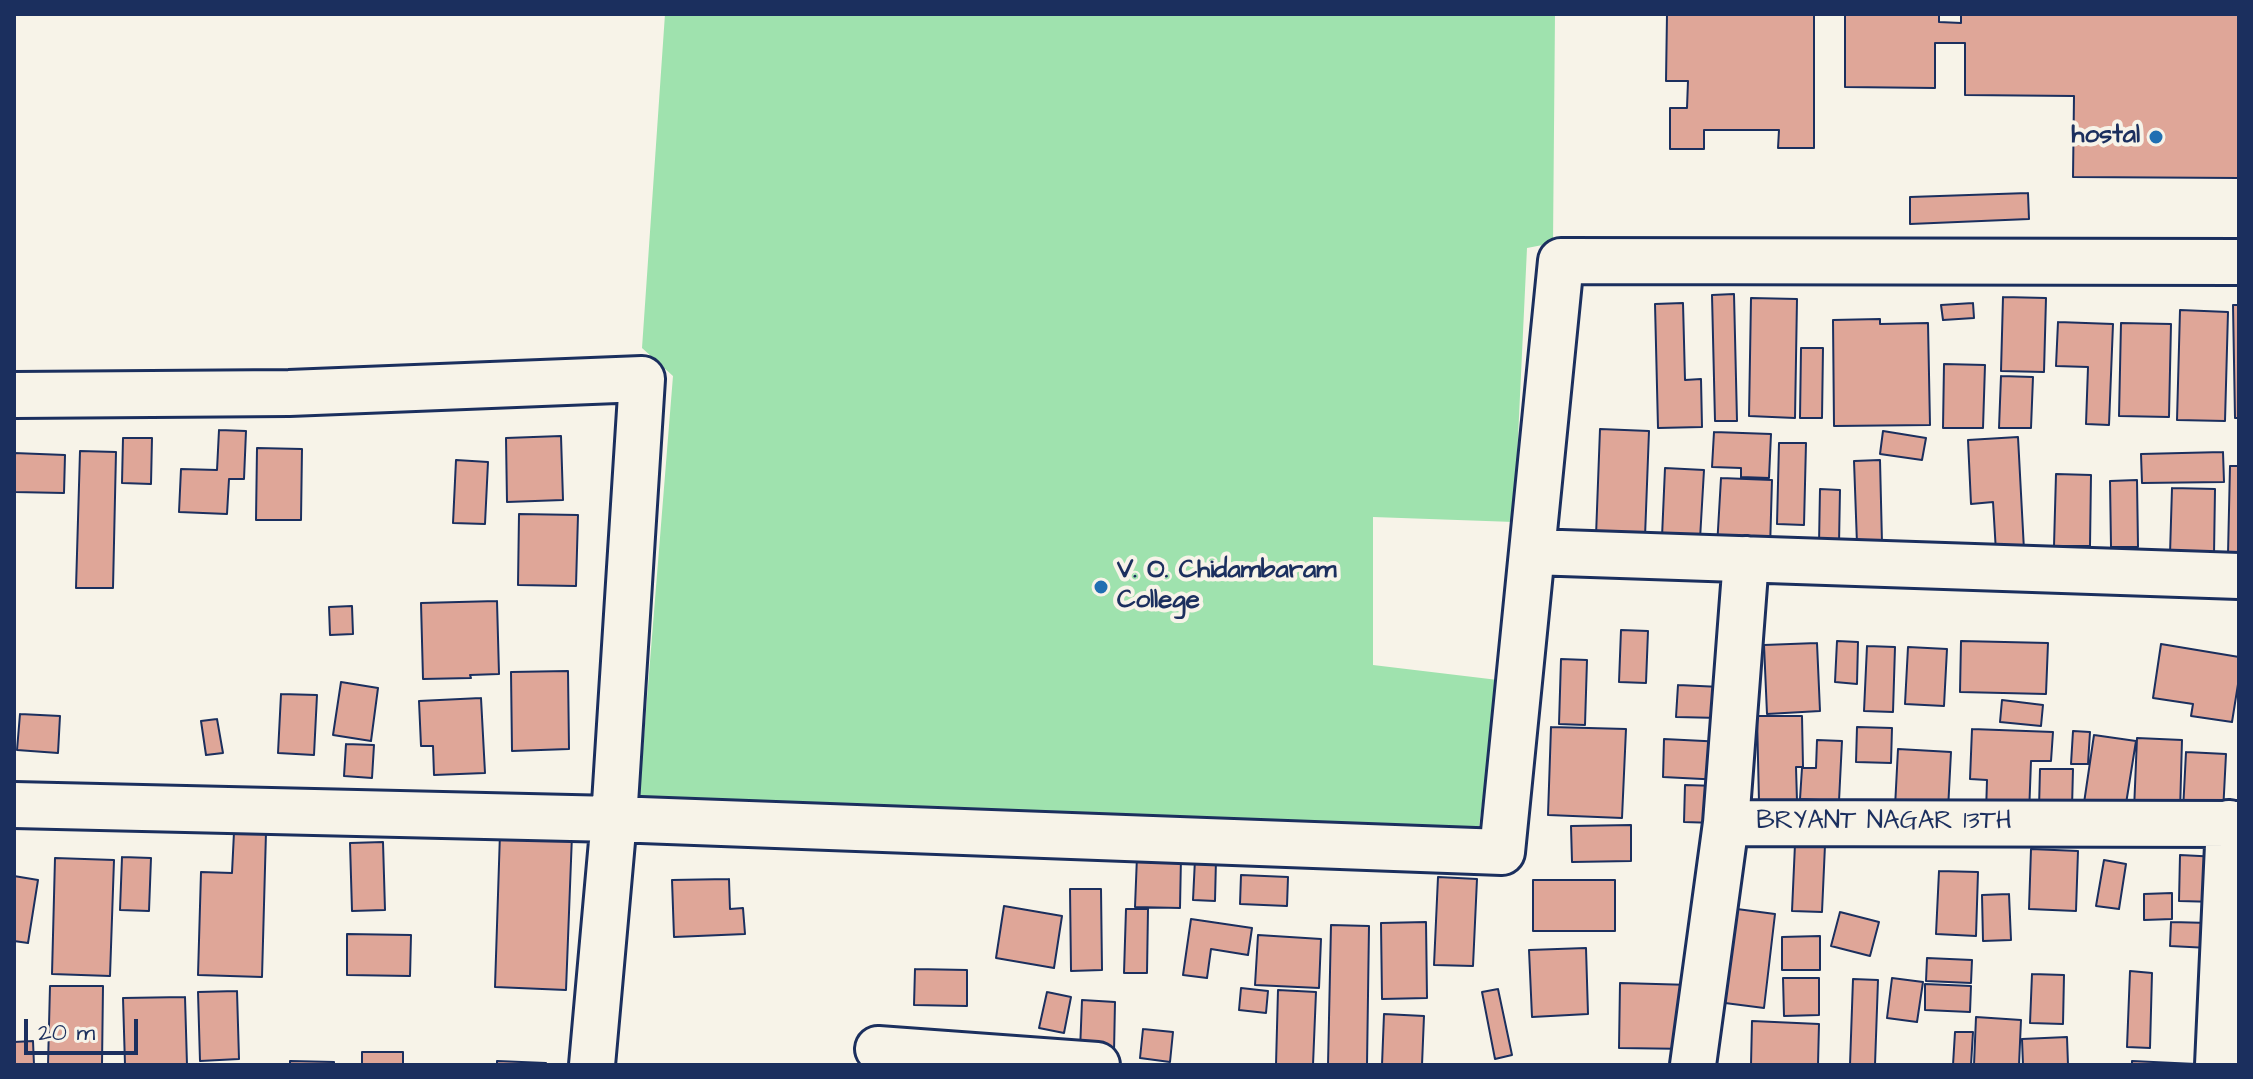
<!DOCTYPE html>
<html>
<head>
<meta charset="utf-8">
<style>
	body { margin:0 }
	#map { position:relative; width:2253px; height:1079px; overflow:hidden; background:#f7f3e8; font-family:"Architects Daughter",sans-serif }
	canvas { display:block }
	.frame { position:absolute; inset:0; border:16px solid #1b2f5e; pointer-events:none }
	.scale { position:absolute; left:24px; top:1019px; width:114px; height:36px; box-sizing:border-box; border:4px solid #1b2f5e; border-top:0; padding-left:10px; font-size:24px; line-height:28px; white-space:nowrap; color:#1b2f5e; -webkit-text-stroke:6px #f7f3e8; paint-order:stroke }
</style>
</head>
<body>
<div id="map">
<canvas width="2253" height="1079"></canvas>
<div class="frame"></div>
<div class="scale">20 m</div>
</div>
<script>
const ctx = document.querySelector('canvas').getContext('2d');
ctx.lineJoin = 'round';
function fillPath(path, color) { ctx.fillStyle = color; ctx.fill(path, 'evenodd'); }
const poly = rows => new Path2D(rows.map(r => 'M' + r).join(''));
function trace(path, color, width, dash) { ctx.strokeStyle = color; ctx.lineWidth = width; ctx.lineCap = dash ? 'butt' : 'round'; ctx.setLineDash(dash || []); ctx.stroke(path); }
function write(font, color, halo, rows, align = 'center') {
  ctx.font = font + ' "Architects Daughter",sans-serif'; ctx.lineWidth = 8; ctx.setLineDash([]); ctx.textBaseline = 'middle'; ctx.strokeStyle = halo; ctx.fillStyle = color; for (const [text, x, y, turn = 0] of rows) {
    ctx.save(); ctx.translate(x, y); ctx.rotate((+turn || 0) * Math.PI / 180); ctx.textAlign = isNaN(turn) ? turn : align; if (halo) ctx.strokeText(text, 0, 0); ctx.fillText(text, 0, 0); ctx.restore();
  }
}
fillPath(poly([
	[665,14,1555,14,1553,243,1527,248,1514,522,1373,517,1373,665,1498,680,1479,827,639,798,673,376,642,348]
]), '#9fe2ae');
const building = poly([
	[1667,14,1814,14,1814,148,1778,148,1779,130,1704,130,1704,149,1670,149,1670,108,1687,108,1688,81,1666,81,1667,14],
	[1845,14,1939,14,1939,22,1961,23,1961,14,2239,14,2238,178,2073,177,2074,96,1965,95,1965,43,1935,43,1935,88,1845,87,1845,14],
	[2028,193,2029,219,1910,224,1910,197,2028,193],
	[1734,294,1737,421,1715,421,1712,295,1734,294],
	[2003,297,2046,298,2044,372,2001,371,2003,297],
	[1751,298,1797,299,1795,418,1749,416,1751,298],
	[1683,303,1685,380,1701,379,1702,427,1658,428,1655,304,1683,303],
	[1973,303,1974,318,1943,320,1941,305,1973,303],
	[2233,305,2239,305,2239,418,2235,418,2233,305],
	[2180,310,2228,312,2225,421,2177,420,2180,310],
	[1880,319,1880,324,1928,323,1930,425,1834,426,1833,320,1880,319],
	[2058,322,2113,324,2109,425,2086,424,2088,367,2056,366,2058,322],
	[2121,323,2171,324,2169,417,2119,416,2121,323],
	[1801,348,1823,348,1822,418,1800,418,1801,348],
	[1944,364,1985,365,1983,428,1943,428,1944,364],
	[2001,376,2033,377,2031,428,1999,428,2001,376],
	[1600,429,1649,431,1645,537,1596,536,1600,429],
	[219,430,246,431,244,479,229,479,227,514,179,512,181,469,217,470,219,430],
	[1883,431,1926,438,1922,460,1880,454,1883,431],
	[1714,432,1771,434,1769,478,1741,477,1741,468,1712,467,1714,432],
	[561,436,563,500,507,502,506,438,561,436],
	[2018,437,2024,550,1996,552,1993,502,1971,504,1968,440,2018,437],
	[123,438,152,438,151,484,122,483,123,438],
	[1779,443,1806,443,1804,525,1777,524,1779,443],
	[257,448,302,449,301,520,256,520,257,448],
	[80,451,116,452,113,588,76,588,80,451],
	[2223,452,2224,482,2142,483,2141,454,2223,452],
	[14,453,65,455,64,493,14,492,14,453],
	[456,460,488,462,485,524,453,523,456,460],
	[1880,460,1882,543,1857,544,1854,461,1880,460],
	[2230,466,2239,466,2239,555,2228,554,2230,466],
	[1665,468,1704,470,1700,539,1662,537,1665,468],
	[2056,474,2091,475,2090,546,2054,546,2056,474],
	[1721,478,1772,480,1770,549,1717,547,1721,478],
	[2137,480,2138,547,2111,547,2110,481,2137,480],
	[2172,488,2215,489,2214,555,2170,554,2172,488],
	[1820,489,1840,490,1839,544,1819,544,1820,489],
	[519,514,578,515,576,586,518,585,519,514],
	[497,601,499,674,470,675,471,678,423,679,421,603,497,601],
	[352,606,353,634,330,635,329,607,352,606],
	[1621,630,1648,631,1646,683,1619,682,1621,630],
	[1837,641,1858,642,1857,684,1835,682,1837,641],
	[1961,641,2048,643,2046,694,1960,692,1961,641],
	[1817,643,1820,711,1767,714,1764,645,1817,643],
	[2161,644,2239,657,2239,678,2232,722,2191,716,2193,704,2153,698,2161,644],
	[1867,646,1895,647,1893,712,1864,711,1867,646],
	[1908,647,1947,649,1944,706,1905,704,1908,647],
	[1561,659,1587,660,1585,725,1559,724,1561,659],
	[568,671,569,749,512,751,511,672,568,671],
	[341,682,378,688,371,741,333,735,341,682],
	[1678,685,1721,687,1720,718,1676,717,1678,685],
	[281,694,317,695,314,755,278,753,281,694],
	[481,698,485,773,434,775,433,746,421,746,419,701,481,698],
	[2002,700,2043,705,2041,726,2000,722,2002,700],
	[20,714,60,716,58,753,17,750,20,714],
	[1757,716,1802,716,1803,767,1796,767,1797,801,1759,802,1757,716],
	[217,719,223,753,206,755,201,721,217,719],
	[1551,727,1626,729,1622,818,1548,815,1551,727],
	[1857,727,1892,728,1891,763,1856,762,1857,727],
	[1972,729,2053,732,2051,761,2031,761,2029,815,1986,813,1987,780,1970,779,1972,729],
	[2073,731,2090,732,2088,764,2071,764,2073,731],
	[2094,735,2136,741,2125,810,2084,803,2094,735],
	[2137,738,2182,740,2180,812,2134,810,2137,738],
	[1664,739,1724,742,1722,780,1663,777,1664,739],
	[1817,740,1842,741,1839,801,1800,799,1802,768,1816,768,1817,740],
	[346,744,374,745,372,778,344,776,346,744],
	[1898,749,1951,752,1948,810,1895,807,1898,749],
	[2186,752,2226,754,2223,813,2183,811,2186,752],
	[2040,769,2073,769,2072,808,2039,808,2040,769],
	[1685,785,1717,786,1716,823,1684,822,1685,785],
	[1631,825,1631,861,1572,862,1571,826,1631,825],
	[234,832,266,832,262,977,198,975,201,872,232,873,234,832],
	[500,833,572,835,566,990,495,987,500,833],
	[383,842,385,910,352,911,350,843,383,842],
	[1795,844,1825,845,1822,912,1792,911,1795,844],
	[2031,849,2078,851,2076,911,2029,909,2031,849],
	[2180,855,2219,857,2217,902,2179,901,2180,855],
	[1137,856,1181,857,1180,908,1135,907,1137,856],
	[122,857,151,858,149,911,120,910,122,857],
	[55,858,114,860,110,976,52,974,55,858],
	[1195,859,1216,859,1215,901,1193,900,1195,859],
	[2104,860,2126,864,2119,909,2096,906,2104,860],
	[1939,871,1978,872,1976,936,1936,934,1939,871],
	[1241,875,1288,877,1287,906,1240,904,1241,875],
	[14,876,38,880,28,943,14,941,14,876],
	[1438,877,1477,879,1473,966,1434,965,1438,877],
	[729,879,730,909,743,908,745,934,674,937,672,880,729,879],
	[1533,880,1615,880,1615,931,1533,931,1533,880],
	[1070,889,1101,889,1102,970,1071,971,1070,889],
	[2172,893,2172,919,2144,920,2144,894,2172,893],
	[2009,894,2011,940,1983,941,1982,895,2009,894],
	[1004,906,1062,916,1054,968,996,958,1004,906],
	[1126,909,1148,909,1147,973,1124,973,1126,909],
	[1737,909,1775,914,1764,1008,1725,1003,1737,909],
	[1840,912,1879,922,1870,956,1831,946,1840,912],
	[1191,919,1252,928,1248,955,1211,949,1207,978,1183,975,1191,919],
	[1426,922,1427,998,1382,999,1381,923,1426,922],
	[2171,922,2210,923,2209,948,2170,946,2171,922],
	[1331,925,1369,926,1367,1065,1328,1065,1331,925],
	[347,934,411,935,410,976,347,975,347,934],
	[1258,935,1321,939,1319,988,1255,985,1258,935],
	[1820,936,1820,970,1782,970,1782,937,1820,936],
	[1586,948,1588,1014,1532,1017,1529,950,1586,948],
	[1927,958,1972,960,1971,983,1926,981,1927,958],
	[915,969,967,970,967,1006,914,1005,915,969],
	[2130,971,2152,973,2150,1048,2127,1047,2130,971],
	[2032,974,2064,975,2063,1024,2030,1023,2032,974],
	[1783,978,1819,978,1819,1015,1784,1016,1783,978],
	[1892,978,1923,982,1917,1022,1887,1018,1892,978],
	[1853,979,1878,980,1875,1065,1850,1065,1853,979],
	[1620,983,1692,985,1691,1049,1619,1048,1620,983],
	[1925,984,1971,986,1970,1012,1925,1010,1925,984],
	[50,986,103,986,102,1065,48,1065,50,986],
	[1241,988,1268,991,1266,1013,1239,1010,1241,988],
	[1498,989,1512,1055,1495,1059,1482,992,1498,989],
	[1278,990,1316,992,1313,1065,1276,1065,1278,990],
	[237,991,239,1059,200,1061,198,992,237,991],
	[1047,992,1071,997,1064,1033,1039,1028,1047,992],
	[185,997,187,1065,125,1065,123,998,185,997],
	[1082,1000,1115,1002,1114,1052,1080,1051,1082,1000],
	[1384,1014,1424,1016,1422,1065,1382,1065,1384,1014],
	[1976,1017,2021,1020,2019,1065,1974,1065,1976,1017],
	[1752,1021,1819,1024,1818,1065,1751,1065,1752,1021],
	[1143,1029,1173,1032,1170,1062,1140,1058,1143,1029],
	[1955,1032,1973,1032,1971,1065,1953,1065,1955,1032],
	[2067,1037,2068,1065,2023,1065,2022,1039,2067,1037],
	[33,1041,34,1065,14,1065,14,1042,33,1041],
	[362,1052,403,1052,403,1065,362,1065,362,1052],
	[290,1061,334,1062,334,1065,290,1065,290,1061],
	[497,1061,546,1063,546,1065,497,1065,497,1061],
	[2132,1061,2196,1064,2196,1065,2132,1065,2132,1061]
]);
fillPath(building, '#dfa698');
trace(building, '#1b2f5e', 2);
const minor = poly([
	[14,395,289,393,642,379,614,819,592,1065],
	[1532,552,2239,576],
	[14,805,614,819,1502,852,1561,261,2239,262],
	[1726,823,1746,559],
	[878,1049,1097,1065],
	[1693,1065,1726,823,2239,824],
	[2218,1065,2229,823]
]);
trace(minor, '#1b2f5e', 50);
trace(minor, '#f7f3e8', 44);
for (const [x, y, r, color] of [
	[2156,137,8,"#1f6fb2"],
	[1101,587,8,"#1f6fb2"]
]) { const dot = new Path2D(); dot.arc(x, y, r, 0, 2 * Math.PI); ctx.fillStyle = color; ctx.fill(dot); trace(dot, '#f7f3e8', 3); }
write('bold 26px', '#1b2f5e', '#f7f3e8', [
	["hostal",2140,137],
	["V. O. Chidambaram",1117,572,"left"],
	["College",1117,602,"left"]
], 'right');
write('26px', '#1b2f5e', '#f7f3e8', [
	["BRYANT NAGAR 13TH",1884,823]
]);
</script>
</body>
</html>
